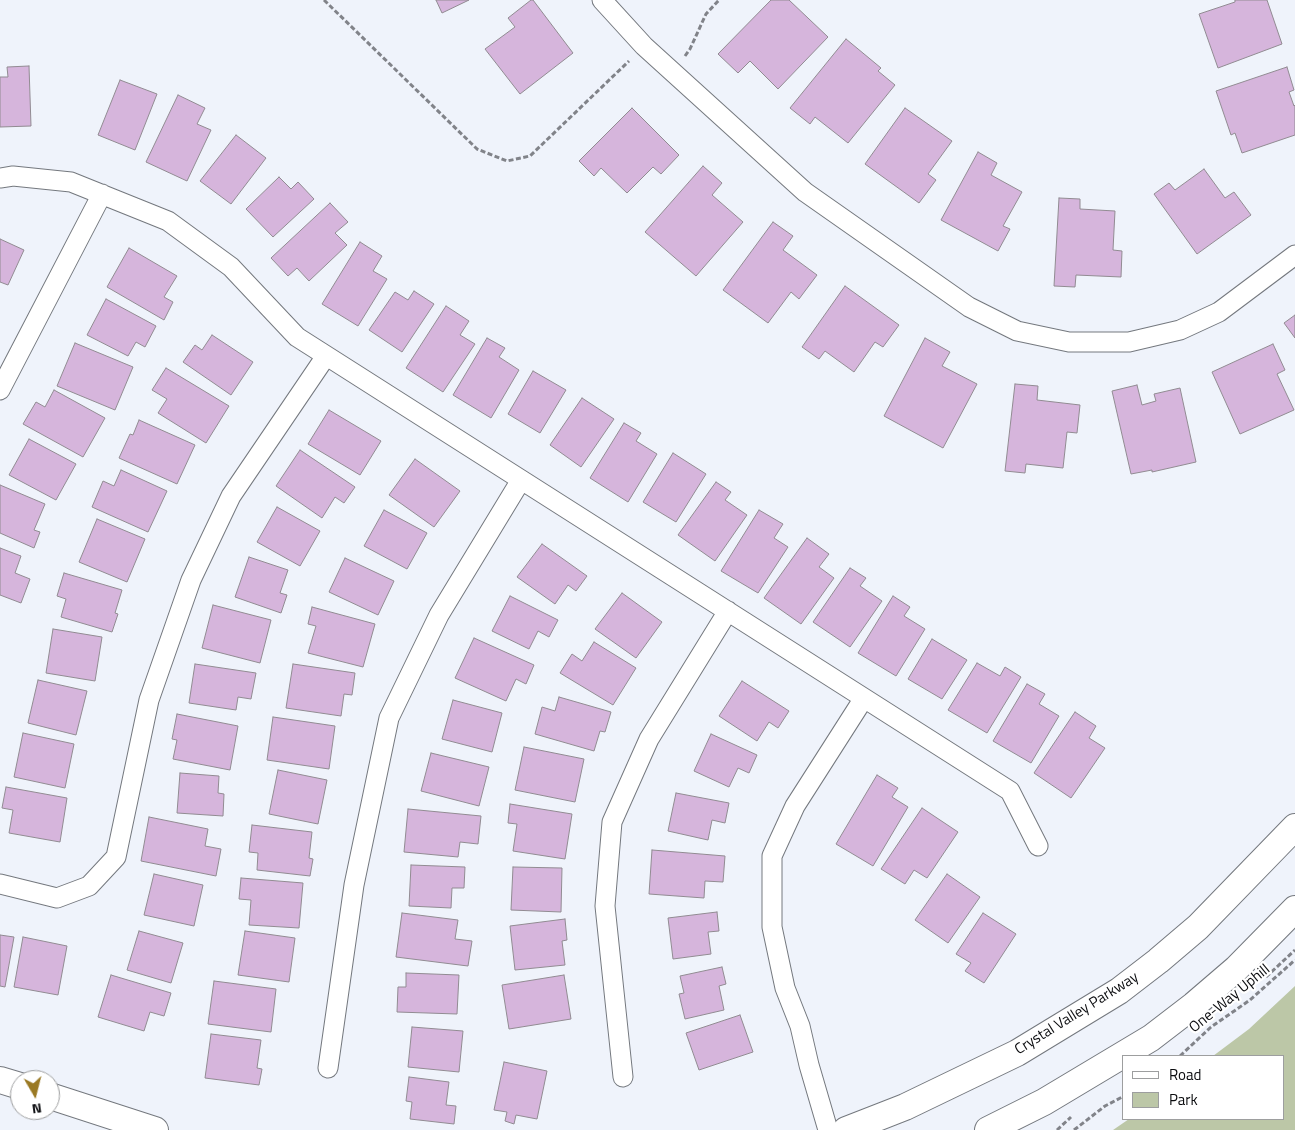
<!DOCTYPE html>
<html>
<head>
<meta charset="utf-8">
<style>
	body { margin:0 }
	#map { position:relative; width:1295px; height:1130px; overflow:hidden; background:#eff3fb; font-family:"Titillium Web",sans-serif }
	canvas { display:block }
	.legend { position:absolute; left:1122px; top:1055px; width:162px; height:65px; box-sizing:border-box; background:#fff; border:1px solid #9d9e9f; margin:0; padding:6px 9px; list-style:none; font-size:15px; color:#0b0c0f }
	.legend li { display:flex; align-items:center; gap:10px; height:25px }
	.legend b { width:25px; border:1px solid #9d9e9f }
	.north { position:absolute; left:10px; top:1070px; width:50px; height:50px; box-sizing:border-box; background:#fff; border:1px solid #9d9e9f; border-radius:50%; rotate:172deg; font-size:14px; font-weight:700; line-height:20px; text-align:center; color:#0b0c0f }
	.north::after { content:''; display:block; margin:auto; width:18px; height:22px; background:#9a7923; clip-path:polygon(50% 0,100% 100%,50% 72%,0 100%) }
</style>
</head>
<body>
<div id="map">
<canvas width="1295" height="1130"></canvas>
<ul class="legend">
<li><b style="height:6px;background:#fff"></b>Road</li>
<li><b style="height:14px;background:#bcc7a7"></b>Park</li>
</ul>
<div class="north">N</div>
</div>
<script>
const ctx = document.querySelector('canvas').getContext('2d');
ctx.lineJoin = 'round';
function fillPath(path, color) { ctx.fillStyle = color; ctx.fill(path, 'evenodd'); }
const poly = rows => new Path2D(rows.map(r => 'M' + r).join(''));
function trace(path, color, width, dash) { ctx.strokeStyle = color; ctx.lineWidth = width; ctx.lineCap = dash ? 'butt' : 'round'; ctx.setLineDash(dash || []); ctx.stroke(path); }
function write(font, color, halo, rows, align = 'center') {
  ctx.font = font + ' "Titillium Web",sans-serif'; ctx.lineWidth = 4.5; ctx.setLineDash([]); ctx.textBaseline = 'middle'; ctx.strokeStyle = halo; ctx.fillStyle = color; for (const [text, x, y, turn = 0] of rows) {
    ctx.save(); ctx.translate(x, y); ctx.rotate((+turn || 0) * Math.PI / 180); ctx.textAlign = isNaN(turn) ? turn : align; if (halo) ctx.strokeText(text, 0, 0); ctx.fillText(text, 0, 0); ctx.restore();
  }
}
fillPath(poly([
	[1295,986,1295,1130,1113,1130,1129,1119,1284,1119,1284,1056,1213,1056,1249,1029]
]), '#bcc7a7');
const building = poly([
	[436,0,469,0,442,13,436,0],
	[531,0,533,0,573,53,520,94,485,49,515,27,508,18,531,0],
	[771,0,789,0,828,37,778,89,750,61,738,73,718,54,771,0],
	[1235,0,1267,0,1282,44,1218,68,1199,14,1235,2,1235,0],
	[846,39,881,68,878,71,895,85,848,143,815,117,810,124,790,108,846,39],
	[29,66,31,126,0,127,0,77,8,77,7,67,29,66],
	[1287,67,1294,90,1289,92,1294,106,1295,105,1295,135,1242,153,1235,133,1231,135,1216,91,1287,67],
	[120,80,157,94,135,150,98,135,120,80],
	[178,95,205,108,197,124,211,130,187,181,146,162,178,95],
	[632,108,679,155,661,174,653,167,627,193,601,168,594,176,579,161,632,108],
	[905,108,952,141,928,174,936,180,919,203,865,164,905,108],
	[236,135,266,158,231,204,200,181,236,135],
	[978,152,997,163,991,175,1022,192,1003,226,1010,229,998,251,941,220,978,152],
	[703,166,722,183,712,195,743,222,696,276,645,232,703,166],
	[1204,169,1225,198,1234,192,1251,215,1197,254,1154,194,1169,183,1175,190,1204,169],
	[279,177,291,189,298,182,314,199,273,237,246,209,279,177],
	[1059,198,1080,199,1080,209,1115,211,1113,250,1122,251,1121,277,1076,275,1075,287,1054,286,1059,198],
	[330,203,348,222,335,233,347,245,309,281,297,268,288,276,271,258,330,203],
	[773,222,793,236,783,250,817,275,799,299,791,292,768,323,723,290,773,222],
	[0,239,24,250,8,285,0,282,0,239],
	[360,242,382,256,373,271,387,279,358,326,322,304,360,242],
	[129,248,177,276,164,297,173,302,164,320,107,287,129,248],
	[845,286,899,325,883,347,875,342,854,372,825,351,819,359,802,347,845,286],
	[414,291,434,304,402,352,369,330,395,292,408,300,414,291],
	[106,299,156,326,145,347,136,342,128,356,87,335,106,299],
	[446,306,469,321,460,335,475,344,443,392,406,368,446,306],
	[1295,315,1295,338,1284,323,1295,315],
	[212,335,253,362,231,395,183,362,195,345,202,350,212,335],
	[487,338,505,348,499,357,519,370,491,418,453,395,487,338],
	[925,338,950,352,942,366,977,384,943,448,884,416,925,338],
	[75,343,133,367,115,410,57,386,75,343],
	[1273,344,1285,370,1277,374,1294,410,1240,434,1212,372,1273,344],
	[166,368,229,406,206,443,158,413,167,399,152,390,166,368],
	[533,371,566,390,540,433,508,414,533,371],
	[1015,384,1038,386,1037,400,1080,405,1077,433,1067,432,1063,468,1026,464,1025,473,1005,471,1015,384],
	[1137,385,1142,405,1156,401,1154,394,1180,388,1196,462,1152,472,1152,470,1131,474,1112,391,1137,385],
	[54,390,105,418,83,457,23,424,36,402,45,407,54,390],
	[582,398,614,419,581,467,550,445,582,398],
	[329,410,381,441,360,475,308,444,329,410],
	[139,420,195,445,177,484,119,458,130,434,133,435,139,420],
	[624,423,641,433,636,441,657,454,628,502,590,478,624,423],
	[29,439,76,464,56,500,9,475,29,439],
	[300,450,355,487,344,503,335,497,322,518,276,486,300,450],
	[673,453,706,474,676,522,643,502,673,453],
	[415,459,460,491,434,527,389,495,415,459],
	[121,470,167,491,148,532,92,507,103,481,114,486,121,470],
	[716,482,731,492,725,500,747,515,715,561,678,535,716,482],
	[0,485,45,504,34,530,40,532,34,548,0,533,0,485],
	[277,507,320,531,300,566,257,542,277,507],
	[384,510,427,533,407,569,364,546,384,510],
	[759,510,783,524,774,538,788,547,758,593,721,571,759,510],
	[97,519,145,539,127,582,79,562,97,519],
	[807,538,829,554,819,567,834,578,801,624,764,598,807,538],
	[542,544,587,576,576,591,568,585,555,604,517,577,542,544],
	[0,548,21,556,15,573,30,579,21,603,0,595,0,548],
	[249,557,288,570,280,593,287,595,281,613,235,597,249,557],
	[345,558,394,581,378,615,329,592,345,558],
	[850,568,866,578,860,586,882,601,850,647,813,622,850,568],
	[64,573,122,590,115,613,118,614,112,632,61,617,66,599,57,596,64,573],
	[622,593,662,622,636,658,595,629,622,593],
	[510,596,558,620,549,637,538,631,529,649,492,631,510,596],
	[893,596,910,607,904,616,925,629,896,676,858,653,893,596],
	[213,605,271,620,260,663,202,648,213,605],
	[312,607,375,624,363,667,308,653,316,626,308,624,312,607],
	[53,629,102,637,95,681,46,673,53,629],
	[474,638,534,665,526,684,516,679,506,701,455,678,474,638],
	[932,639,967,660,942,699,908,679,932,639],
	[594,642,636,668,613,705,560,673,572,654,582,661,594,642],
	[977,663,1000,676,1005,667,1021,677,987,733,948,710,977,663],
	[195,664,256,673,251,699,238,697,236,710,189,703,195,664],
	[293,664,355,673,352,695,344,694,341,716,286,708,293,664],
	[38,680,87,691,76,735,28,723,38,680],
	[742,681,789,711,778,728,769,722,757,741,719,716,742,681],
	[1027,684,1045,694,1039,704,1059,716,1031,763,993,741,1027,684],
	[559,697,611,712,605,732,600,731,594,751,535,734,542,707,555,711,559,697],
	[453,700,502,713,492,752,442,739,453,700],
	[1075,712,1096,726,1089,738,1105,748,1071,798,1034,773,1075,712],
	[177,714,238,726,230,770,173,759,177,740,172,739,177,714],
	[273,717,335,726,329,769,267,760,273,717],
	[23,733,74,744,65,788,14,777,23,733],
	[711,734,757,755,749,773,738,768,729,787,694,771,711,734],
	[524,747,584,759,575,802,515,790,524,747],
	[431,753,489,767,479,806,421,791,431,753],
	[278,770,327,780,318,824,269,814,278,770],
	[180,773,219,776,218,793,224,794,223,816,177,813,180,773],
	[877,775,898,788,892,797,908,807,873,866,836,844,877,775],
	[6,787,67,798,60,842,9,833,13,810,2,808,6,787],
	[676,793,729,803,725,823,712,820,708,840,668,831,676,793],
	[510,804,572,814,565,859,513,851,517,824,508,823,510,804],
	[922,808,958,832,927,878,914,870,905,884,881,869,922,808],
	[408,809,481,816,478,844,460,842,458,857,404,852,408,809],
	[149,817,208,829,205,846,221,849,216,876,141,861,149,817],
	[252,825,312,832,309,858,313,859,310,876,257,870,258,853,249,852,252,825],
	[652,850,725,856,723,882,705,881,704,898,649,894,652,850],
	[411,865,465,867,464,888,452,888,451,908,409,906,411,865],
	[513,867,562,868,561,912,511,910,513,867],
	[154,874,203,885,194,926,144,915,154,874],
	[947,874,980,897,948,943,915,920,947,874],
	[241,878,303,883,299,928,249,925,251,900,239,899,241,878],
	[717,912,719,931,708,932,711,954,673,959,668,918,717,912],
	[402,913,458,920,455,939,472,941,468,966,396,957,402,913],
	[983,913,1016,934,984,983,965,971,971,963,956,954,983,913],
	[565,919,567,940,562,941,565,965,515,970,510,926,565,919],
	[139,931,183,943,171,983,127,970,139,931],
	[245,931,295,938,289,982,238,975,245,931],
	[0,935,14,937,5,987,0,986,0,935],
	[23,937,67,946,58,995,14,987,23,937],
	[722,967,726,984,719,986,724,1010,685,1019,679,994,684,993,680,976,722,967],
	[406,973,459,975,457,1014,397,1012,398,987,406,987,406,973],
	[111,975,171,993,164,1016,150,1012,144,1031,98,1017,111,975],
	[564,975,571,1019,509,1029,502,985,564,975],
	[214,981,276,989,271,1032,208,1024,214,981],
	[740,1015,753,1052,699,1070,686,1033,740,1015],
	[412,1027,463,1031,459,1072,408,1067,412,1027],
	[211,1034,261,1040,257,1068,262,1069,259,1085,205,1078,211,1034],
	[504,1062,547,1071,537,1119,516,1115,514,1124,505,1121,507,1112,494,1110,504,1062],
	[409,1077,449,1082,446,1105,456,1106,454,1124,410,1119,412,1102,406,1101,409,1077]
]);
fillPath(building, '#d6b5dc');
trace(building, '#918b92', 1);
const minor = poly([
	[602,0,644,46,805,192,969,307,1017,331,1069,342,1129,342,1180,330,1219,312,1295,255],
	[0,178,13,176,71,182,168,221,231,267,297,337,1010,791,1038,846],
	[0,390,102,194],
	[0,884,57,898,89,886,116,857,149,700,191,580,231,496,326,356],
	[328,1068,354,885,389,718,439,615,521,480],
	[623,1077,605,906,612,822,649,739,728,611],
	[828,1130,809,1065,800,1026,785,988,772,927,772,856,795,806,864,698]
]);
const secondary = poly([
	[0,1080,20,1086],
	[50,1096,155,1130],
	[846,1130,905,1107,1017,1053,1119,991,1158,961,1198,927,1295,827],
	[988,1130,1044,1102,1151,1038,1194,1005,1236,969,1295,909]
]);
trace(minor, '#74787e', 21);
trace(secondary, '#74787e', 28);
trace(poly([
	[324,0,477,149,507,161,530,156,629,61],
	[685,56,690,49,706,14,719,0],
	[1266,977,1295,950],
	[1180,1056,1211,1027,1250,1000,1295,960],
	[1057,1130,1071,1117],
	[1074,1130,1105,1106,1124,1096]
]), '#818389', 3, [5, 2.5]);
trace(minor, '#fff', 19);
trace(secondary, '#fff', 26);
write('15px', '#0b0c0f', '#fff', [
	["One-Way Uphill",1230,999,-39],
	["Crystal Valley Parkway",1077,1014,-32]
]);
</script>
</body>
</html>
